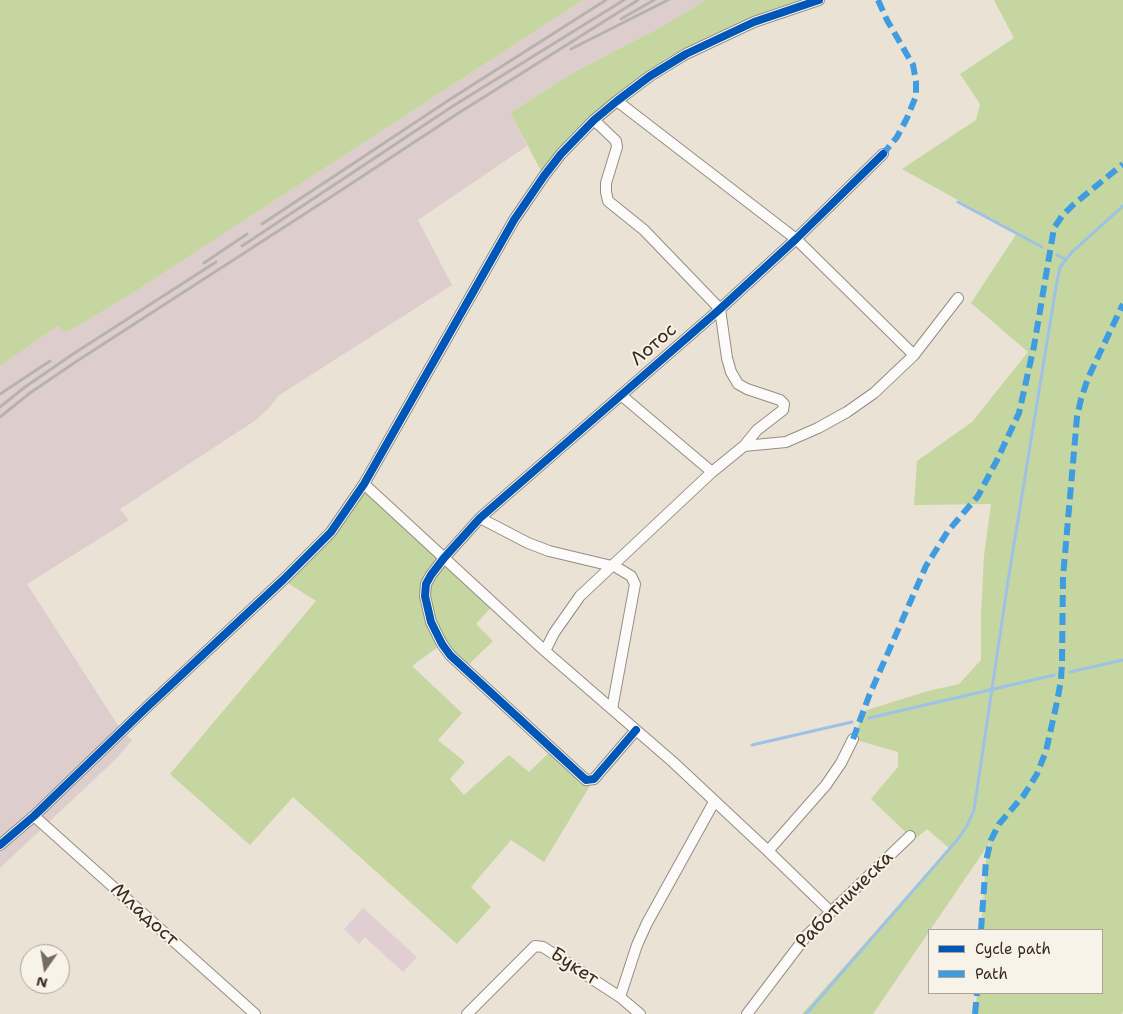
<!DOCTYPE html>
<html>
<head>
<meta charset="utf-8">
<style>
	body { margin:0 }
	#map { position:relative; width:1123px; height:1014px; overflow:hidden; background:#eae2d4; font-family:"Shantell Sans",sans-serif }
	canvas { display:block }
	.legend { position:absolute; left:928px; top:929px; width:175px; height:65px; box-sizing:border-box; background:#f7f3e8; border:1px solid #aca397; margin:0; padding:6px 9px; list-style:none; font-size:15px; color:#3b2a1e }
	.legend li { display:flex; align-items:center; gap:10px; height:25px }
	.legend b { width:25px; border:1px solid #aca397 }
	.north { position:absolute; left:20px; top:944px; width:50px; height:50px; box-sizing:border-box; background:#f7f3e8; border:1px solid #aca397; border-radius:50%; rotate:193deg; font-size:14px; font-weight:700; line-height:20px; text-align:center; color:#3b2a1e }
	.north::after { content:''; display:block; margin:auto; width:18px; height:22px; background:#786a5e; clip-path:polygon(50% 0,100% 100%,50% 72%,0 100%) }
</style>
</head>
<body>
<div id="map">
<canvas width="1123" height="1014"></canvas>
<ul class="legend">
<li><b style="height:6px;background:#0057b8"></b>Cycle path</li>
<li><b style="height:6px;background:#3f9ce0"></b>Path</li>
</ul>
<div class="north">N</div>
</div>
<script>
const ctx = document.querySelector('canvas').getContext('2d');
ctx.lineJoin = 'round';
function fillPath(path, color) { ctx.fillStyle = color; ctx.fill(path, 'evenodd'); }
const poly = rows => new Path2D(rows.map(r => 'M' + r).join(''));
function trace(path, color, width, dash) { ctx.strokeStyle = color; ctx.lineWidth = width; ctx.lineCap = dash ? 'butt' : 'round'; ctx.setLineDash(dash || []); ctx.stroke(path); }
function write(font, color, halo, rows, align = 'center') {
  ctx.font = font + ' "Shantell Sans",sans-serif'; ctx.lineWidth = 4; ctx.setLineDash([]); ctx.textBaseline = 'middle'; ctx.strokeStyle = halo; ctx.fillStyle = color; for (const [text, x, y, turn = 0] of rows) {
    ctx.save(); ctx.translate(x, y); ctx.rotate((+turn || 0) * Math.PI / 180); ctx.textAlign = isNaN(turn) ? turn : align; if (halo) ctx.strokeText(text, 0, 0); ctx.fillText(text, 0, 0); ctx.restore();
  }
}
fillPath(poly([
	[583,0,706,0,663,26,574,72,510,113,527,146,418,220,452,285,278,396,270,407,256,420,120,509,129,520,27,584,121,730,132,740,117,758,0,868,0,366,58,326,66,333,128,296]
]), '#ddcecd');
fillPath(poly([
	[0,0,583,0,128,296,66,333,58,326,0,366],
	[706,0,819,0,727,34,617,101,544,176,510,113,574,72,663,26],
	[994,0,1123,0,1123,1010,1122,1014,975,1014,977,993,1102,993,1102,930,981,930,986,861,990,842,873,1014,802,1014,949,848,927,829,914,840,871,799,898,767,898,752,853,739,864,711,928,691,959,684,981,660,981,615,984,556,991,504,914,505,917,461,972,422,1028,352,971,303,1017,233,902,169,976,120,980,104,960,74,1014,38],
	[364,484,494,604,476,624,493,641,464,669,442,644,412,666,462,713,438,740,465,762,450,779,464,795,509,755,529,772,553,749,586,780,594,779,544,862,511,840,471,887,491,907,457,944,293,797,250,845,170,774,316,601,283,580,315,550]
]), '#c5d6a0');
trace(poly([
	[958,202,1042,247],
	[1057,255,1065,259],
	[1070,672,1123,660],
	[869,718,1054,675],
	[752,745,852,722],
	[806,1014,958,839,967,826,974,810,1008,581,1056,287,1060,267,1072,252,1123,206]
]), '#9dc2e5', 3);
fillPath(poly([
	[363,908,417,957,403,972,365,937,359,944,344,929]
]), '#e0ced3');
const minor = poly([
	[617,101,796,239,914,355],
	[594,120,616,141,617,147,606,183,606,192,608,201,644,230,720,309,727,358,731,372,738,384,747,389,780,400,784,404,783,410,757,430,744,446],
	[621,395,712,472],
	[364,484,545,651,673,762,768,851,831,912],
	[480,518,528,543,549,551,616,567,631,576,635,584,633,595,612,709],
	[545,651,554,633,580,596,712,472,744,446,786,442,818,428,847,412,874,393,914,355,958,298],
	[636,730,594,779,586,780,450,655,442,644,431,622,425,596,426,584,431,575,444,558,480,518,720,309,796,239,883,154],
	[34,816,255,1014],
	[0,845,34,816,147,707,283,580,331,532,364,484,514,220,544,176,561,154,594,120,617,101,650,76,686,54,754,22,819,0],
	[768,851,826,785,841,763,853,739],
	[620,997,637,945,647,923,714,802],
	[467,1014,535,946,543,947,620,997,640,1014],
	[747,1014,807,935,910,836]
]);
trace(minor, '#948d84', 12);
trace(minor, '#fcfbf9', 10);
trace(poly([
	[621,19,654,0],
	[571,49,668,0],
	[262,224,452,98,606,0],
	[242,246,453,106,624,0],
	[204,263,247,234],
	[0,394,50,361],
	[0,407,25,387,73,354,216,262],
	[0,417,30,393,77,361,337,193,457,114,638,0]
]), '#b6b3af', 3);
trace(poly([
	[878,0,887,20,913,65,916,81,916,96,907,118,897,137,883,154],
	[853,739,869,696,926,566,948,531,978,496,997,460,1019,413,1034,346,1054,228,1062,216,1073,205,1123,164],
	[981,930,986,861,991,840,999,824,1024,795,1037,774,1046,751,1057,702,1061,680,1062,663,1063,577,1077,417,1081,399,1088,378,1123,304],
	[975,1014,977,993]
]), '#3f9ce0', 6, [12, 6]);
trace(poly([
	[636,730,594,779,586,780,450,655,442,644,431,622,425,596,426,584,431,575,444,558,480,518,720,309,796,239,883,154],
	[0,845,34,816,147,707,283,580,331,532,364,484,514,220,544,176,561,154,594,120,617,101,650,76,686,54,754,22,819,0]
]), '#0057b8', 8);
write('19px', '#3b2a1e', '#f7f3e8', [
	["Лотос",654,345,-41],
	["Работническа",845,900,-45],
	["Младост",144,915,42],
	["Букет",574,967,33]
]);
</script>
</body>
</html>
